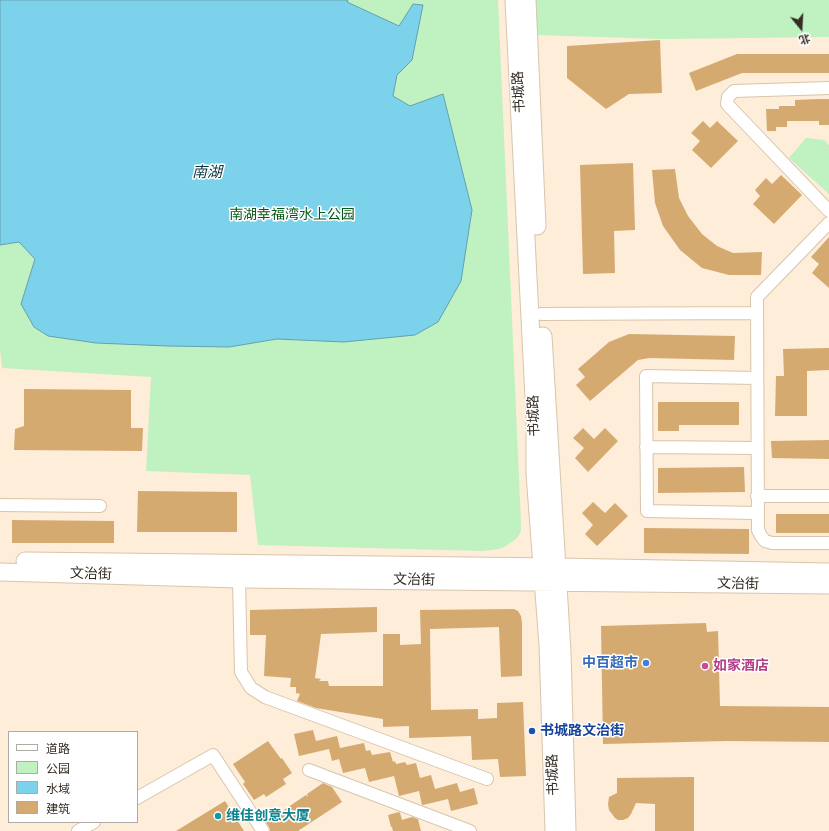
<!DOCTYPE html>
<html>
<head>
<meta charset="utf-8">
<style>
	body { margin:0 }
	#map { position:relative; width:829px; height:831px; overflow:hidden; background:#fdedd9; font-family:Cabin,"Noto Sans SC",sans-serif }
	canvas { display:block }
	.legend { position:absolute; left:8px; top:731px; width:130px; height:92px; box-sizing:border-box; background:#fff; border:1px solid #aeaba7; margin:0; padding:5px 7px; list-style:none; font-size:12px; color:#342d23 }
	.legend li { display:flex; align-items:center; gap:8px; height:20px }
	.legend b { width:20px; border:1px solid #aeaba7 }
	.north { position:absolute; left:781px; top:8px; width:40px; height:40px; -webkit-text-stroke:3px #fff; paint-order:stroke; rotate:162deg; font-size:11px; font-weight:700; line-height:16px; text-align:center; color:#342d23 }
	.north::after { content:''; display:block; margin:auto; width:14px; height:18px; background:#342d23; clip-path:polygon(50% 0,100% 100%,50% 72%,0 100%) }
</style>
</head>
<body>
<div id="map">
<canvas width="829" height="831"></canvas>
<ul class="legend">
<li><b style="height:5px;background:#fff"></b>道路</li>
<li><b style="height:11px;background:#c0f1c0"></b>公园</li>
<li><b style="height:11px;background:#7cd2ea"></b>水域</li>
<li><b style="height:11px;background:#d5aa71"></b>建筑</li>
</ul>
<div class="north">北</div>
</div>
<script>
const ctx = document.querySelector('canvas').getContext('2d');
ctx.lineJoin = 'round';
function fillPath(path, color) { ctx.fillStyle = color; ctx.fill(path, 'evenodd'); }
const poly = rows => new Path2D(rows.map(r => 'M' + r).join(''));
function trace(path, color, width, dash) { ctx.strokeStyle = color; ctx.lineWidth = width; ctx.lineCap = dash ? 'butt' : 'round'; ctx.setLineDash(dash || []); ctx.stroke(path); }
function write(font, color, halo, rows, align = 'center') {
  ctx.font = font + ' Cabin,"Noto Sans SC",sans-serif'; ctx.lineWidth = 3; ctx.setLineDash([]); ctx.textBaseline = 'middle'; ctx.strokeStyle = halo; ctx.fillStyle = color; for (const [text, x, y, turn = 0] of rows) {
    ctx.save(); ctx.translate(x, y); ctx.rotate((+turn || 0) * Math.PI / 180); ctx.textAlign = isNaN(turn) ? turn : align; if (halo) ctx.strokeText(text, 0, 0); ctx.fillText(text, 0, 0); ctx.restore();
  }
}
fillPath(poly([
	[0,0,498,0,521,524,521,530,519,535,516,539,506,546,499,549,482,551,258,545,250,475,146,471,151,377,2,368,0,348],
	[535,0,829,0,829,37,662,39,536,35],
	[806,138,824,140,829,145,829,194,789,158]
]), '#c0f1c0');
const water = poly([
	[0,0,348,0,347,2,399,26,413,4,423,5,412,60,397,75,393,96,410,106,443,94,472,210,461,281,438,322,415,335,344,342,277,339,229,347,168,346,96,343,48,336,34,327,21,304,35,259,19,242,0,245,0,0]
]);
fillPath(water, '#7cd2ea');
trace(water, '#66a0ae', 1);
fillPath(poly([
	[660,40,662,93,629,94,606,109,567,78,567,46],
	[737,54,829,54,829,73,742,73,696,91,689,73],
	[818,99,829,99,829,125,819,125,819,121,787,121,787,127,776,127,776,131,767,131,766,109,779,109,779,106,795,106,795,100],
	[703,121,710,128,717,121,738,141,711,168,692,150,700,141,691,133],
	[633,163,635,230,614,231,615,273,583,274,580,165],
	[675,169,679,198,688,216,702,234,717,246,733,253,762,252,761,275,729,275,702,268,680,250,663,226,655,203,652,170],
	[781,175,802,195,774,224,753,204,760,196,755,190,766,178,772,184],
	[829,237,829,288,812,273,819,264,811,257],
	[629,334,735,336,734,360,649,358,638,360,590,401,576,385,585,377,578,369,609,342],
	[829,348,829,370,807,371,807,416,775,416,776,376,784,376,783,349],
	[24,389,131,390,131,428,143,428,142,451,14,450,15,429,24,426],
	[658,402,739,402,739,425,679,425,679,431,658,431],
	[583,428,594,439,605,428,618,441,588,472,575,458,584,448,573,438],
	[829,440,829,459,772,458,771,441],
	[744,467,745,492,658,493,658,468],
	[138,491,237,492,237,532,137,532],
	[593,502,605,513,615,503,628,516,597,546,585,534,593,525,582,513],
	[776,514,829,514,829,533,776,533],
	[12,520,114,521,114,543,12,543],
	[644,528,749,529,749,554,644,553],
	[377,607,377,632,321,634,315,678,321,679,319,681,328,681,329,686,383,686,383,634,400,634,400,645,421,644,420,610,514,609,518,611,521,616,522,623,522,676,501,677,499,627,430,629,431,710,478,709,478,719,497,718,497,703,523,702,526,776,500,777,498,759,472,760,471,736,409,738,409,726,383,727,383,719,316,708,297,701,300,694,296,693,296,687,290,687,291,678,264,676,266,635,250,635,250,610],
	[706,623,707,632,718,631,720,706,829,707,829,742,727,741,603,744,601,626],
	[313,730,316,741,337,736,340,748,364,743,366,751,370,750,372,755,390,752,393,762,395,761,396,764,405,762,407,765,416,763,420,778,431,775,435,789,457,783,460,792,474,788,478,804,451,811,448,799,423,805,422,805,419,791,399,796,394,776,369,782,365,768,343,773,339,759,332,761,329,749,299,756,294,734],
	[268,741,281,759,282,758,292,773,283,779,286,784,266,797,264,794,254,800,243,784,245,782,233,764],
	[694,777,694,831,655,831,655,804,636,803,631,814,628,818,623,820,618,820,615,818,609,810,608,804,609,797,617,793,617,778],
	[323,783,332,787,342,802,298,831,270,831,269,827,266,822,306,795,308,797,307,794],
	[225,801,244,831,176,831],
	[399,812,400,813,402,820,412,817,418,819,421,831,393,831,392,827,391,827,388,815]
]), '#d5aa71');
const street = poly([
	[829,88,734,91,728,97,727,104,829,211],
	[829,223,757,297,758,530,761,536,765,541,772,543,829,543],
	[541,314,757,313],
	[757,378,646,376,647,511,757,513],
	[646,447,757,448],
	[757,496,829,496],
	[0,505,100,506],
	[239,579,241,672,251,688,265,697,487,779],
	[309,770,470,831],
	[137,798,213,755,263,831],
	[78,831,94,822]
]);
const secondary = poly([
	[514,0,535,417,535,474,548,645,554,831],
	[527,0,537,226],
	[543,336,562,652,567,831],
	[25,561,557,567,829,572],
	[0,572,239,579,829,585]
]);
trace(street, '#d8c5ac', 14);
trace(secondary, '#d8c5ac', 19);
trace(street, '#fff', 12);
trace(secondary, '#fff', 17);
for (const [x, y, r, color] of [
	[646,663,4,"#3f7fe0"],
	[705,666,4,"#d1479c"],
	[532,731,4,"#1a4fb4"],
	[218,816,4,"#0f9aa8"]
]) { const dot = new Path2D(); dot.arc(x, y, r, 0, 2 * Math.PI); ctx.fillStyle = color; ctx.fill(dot); trace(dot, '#fff', 1.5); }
write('14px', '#342d23', '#fff', [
	["书城路",519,92,-93],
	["书城路",534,416,-92],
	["文治街",91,574,2],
	["文治街",414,580,1],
	["文治街",738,584,1],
	["书城路",553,775,-92]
]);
write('14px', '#095717', '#fff', [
	["南湖幸福湾水上公园",292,215]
]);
write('bold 14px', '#366cbe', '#fff', [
	["中百超市",638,663]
], 'right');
write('bold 14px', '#b23c85', '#fff', [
	["如家酒店",713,666]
], 'left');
write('bold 14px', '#164399', '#fff', [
	["书城路文治街",540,731]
], 'left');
write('bold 14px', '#0d838f', '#fff', [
	["维佳创意大厦",226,816]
], 'left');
write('italic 15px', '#0b353f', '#fff', [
	["南湖",207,173]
]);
</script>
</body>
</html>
